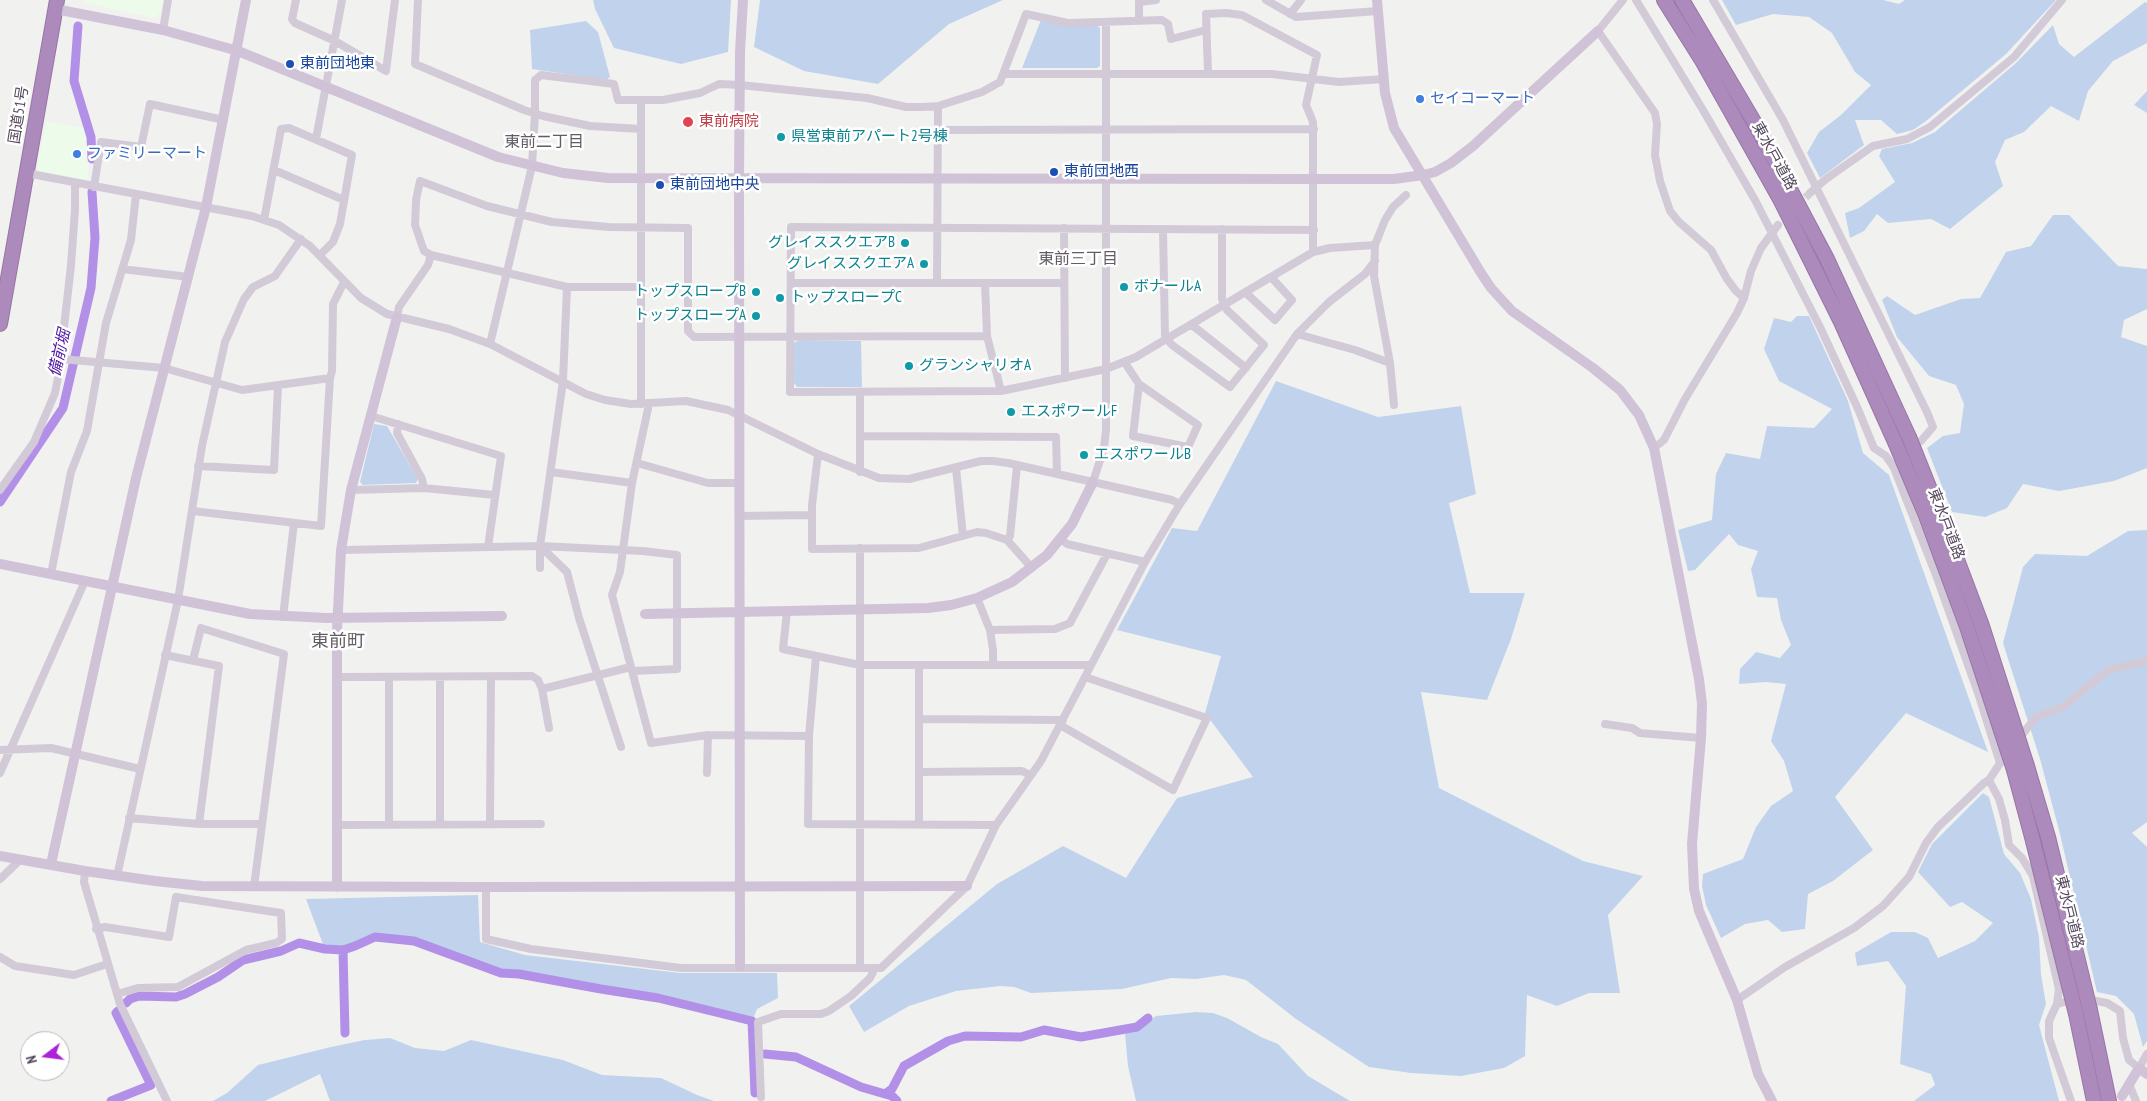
<!DOCTYPE html>
<html>
<head>
<meta charset="utf-8">
<style>
	body { margin:0 }
	#map { position:relative; width:2147px; height:1101px; overflow:hidden; background:#f1f2ef; font-family:"PT Sans Narrow",sans-serif }
	canvas { display:block }
	.north { position:absolute; left:20px; top:1031px; width:50px; height:50px; box-sizing:border-box; background:#fff; border:1px solid #bbb6be; border-radius:50%; rotate:255deg; font-size:14px; font-weight:700; line-height:20px; text-align:center; color:#55485c }
	.north::after { content:''; display:block; margin:auto; width:18px; height:22px; background:#ab24d7; clip-path:polygon(50% 0,100% 100%,50% 72%,0 100%) }
</style>
</head>
<body>
<div id="map">
<canvas width="2147" height="1101"></canvas>
<div class="north">N</div>
</div>
<script>
const ctx = document.querySelector('canvas').getContext('2d');
ctx.lineJoin = 'round';
function fillPath(path, color) { ctx.fillStyle = color; ctx.fill(path, 'evenodd'); }
const poly = rows => new Path2D(rows.map(r => 'M' + r).join(''));
function trace(path, color, width, dash) { ctx.strokeStyle = color; ctx.lineWidth = width; ctx.lineCap = dash ? 'butt' : 'round'; ctx.setLineDash(dash || []); ctx.stroke(path); }
function write(font, color, halo, rows, align = 'center') {
  ctx.font = font + ' "PT Sans Narrow","Noto Sans JP",sans-serif'; ctx.lineWidth = 5; ctx.setLineDash([]); ctx.textBaseline = 'middle'; ctx.strokeStyle = halo; ctx.fillStyle = color; for (const [text, x, y, turn = 0] of rows) {
    ctx.save(); ctx.translate(x, y); ctx.rotate((+turn || 0) * Math.PI / 180); ctx.textAlign = isNaN(turn) ? turn : align; if (halo) ctx.strokeText(text, 0, 0); ctx.fillText(text, 0, 0); ctx.restore();
  }
}
fillPath(poly([
	[85,0,163,0,160,13,155,18,85,3],
	[46,121,86,128,89,146,88,181,39,172,37,166]
]), '#ecfbea');
fillPath(poly([
	[593,0,731,0,728,52,681,64,614,48,595,9],
	[760,0,1003,0,949,24,878,84,804,71,754,47],
	[1722,0,1883,0,1899,4,1905,0,2056,0,2006,54,1926,121,1913,130,1897,134,1881,120,1855,120,1864,145,1820,178,1807,153,1819,132,1841,115,1871,85,1855,72,1832,33,1809,17,1773,14,1736,25],
	[2145,2,2147,3,2147,43,2113,61,2088,91,2079,121,2051,106,2024,132,2005,140,1995,162,2003,186,1950,229,1931,219,1888,223,1877,214,1864,231,1850,238,1845,213,1859,208,1895,182,1879,156,1882,149,1912,143,1935,132,2016,63,2053,25,2059,44,2074,57],
	[1041,20,1096,25,1100,28,1100,66,1097,68,1022,68],
	[586,21,598,32,610,77,606,80,532,69,530,30],
	[2147,91,2147,113,2134,105],
	[2053,215,2069,215,2118,266,2147,269,2147,309,2124,320,2121,337,2147,346,2147,468,2114,481,2059,491,2023,484,2007,508,1985,517,1952,512,1927,448,1943,436,1960,433,1964,404,1956,385,1929,376,1897,337,1882,300,1887,296,1915,315,1961,299,1980,298,2006,252,2031,246],
	[1797,316,1809,316,1848,401,1863,453,1889,475,1988,752,1906,713,1835,797,1873,850,1833,881,1808,894,1805,929,1782,932,1768,920,1745,924,1721,938,1706,905,1702,886,1703,874,1743,859,1756,827,1771,806,1793,791,1784,761,1771,741,1786,684,1766,682,1739,684,1740,669,1756,652,1780,658,1791,645,1781,620,1777,598,1757,597,1751,569,1758,551,1738,545,1729,534,1695,570,1688,571,1678,530,1712,520,1716,474,1726,453,1760,459,1767,426,1814,428,1832,409,1779,381,1764,349,1774,318,1791,322],
	[799,340,861,341,862,387,797,387,794,383,794,343],
	[1276,381,1378,417,1461,406,1476,494,1449,503,1470,593,1525,593,1511,639,1487,700,1421,692,1439,788,1583,861,1643,876,1608,915,1620,993,1589,993,1557,1006,1527,995,1525,1056,1504,1068,1461,1076,1411,1073,1369,1067,1296,1019,1246,980,1224,975,1196,979,1171,978,1122,989,1031,993,1014,987,1000,986,956,991,909,1006,864,1032,849,1006,997,884,1063,846,1126,878,1177,798,1253,777,1205,713,1221,656,1117,630,1172,528,1197,531],
	[374,424,387,426,418,479,416,483,363,485,360,482],
	[2147,530,2147,822,2132,833,2147,847,2147,1041,2143,1047,2134,1014,2116,996,2097,992,2059,830,2040,759,2003,643,2023,567,2035,554,2087,556,2128,531],
	[1983,793,1989,797,2004,854,2020,873,2031,899,2039,937,2041,975,2046,1004,2039,1025,2059,1101,1914,1101,1935,1085,1931,1074,1900,1064,1906,986,1888,961,1857,966,1855,953,1891,932,1915,932,1928,938,1938,958,1975,941,1993,923,1962,902,1950,907,1918,872,1932,844],
	[478,895,480,942,525,955,680,973,777,973,778,998,757,1009,753,1019,659,995,492,968,428,942,413,938,374,934,354,944,342,948,324,947,306,899],
	[1196,1012,1213,1013,1227,1018,1261,1037,1278,1044,1308,1076,1350,1101,1136,1101,1128,1066,1125,1034,1137,1029,1156,1016],
	[390,1038,415,1048,444,1051,471,1040,563,1060,602,1075,661,1078,697,1095,714,1101,330,1101,320,1074,265,1101,213,1101,227,1093,258,1065,331,1047,365,1040]
]), '#c1d3ec');
trace(poly([
	[78,26,74,81,91,137,92,159],
	[0,502,63,408,91,288,95,238,92,192],
	[343,950,345,1033],
	[126,1003,130,999,139,996,176,997,185,994,218,977,243,960,281,951,299,943,325,949,343,950,355,946,375,937,414,941,501,973,519,974,601,989,658,998,752,1021,755,1093],
	[765,1054,796,1057,861,1087,892,1096,897,1101],
	[885,1094,892,1089,904,1066,948,1041,965,1036,1021,1037,1044,1030,1081,1037,1137,1027,1148,1018],
	[111,1101,151,1085,116,1013,118,1011]
]), '#b390e7', 9);
trace(poly([
	[1797,206,1811,192]
]), '#d2d0d2', 8, [8, 4]);
const highway = poly([
	[1664,0,1703,62,1780,199,1841,322,1895,442],
	[1682,0,1756,125,1827,259,1909,437],
	[0,324,57,0],
	[2027,766,2048,837],
	[2014,770,2033,841],
	[2090,1010,2109,1101],
	[2076,1014,2094,1101]
]);
trace(highway, '#9975a7', 16);
trace(poly([
	[296,0,292,19,295,23,335,41,386,71,395,0],
	[418,0,415,64,524,110,543,116,590,126,641,129],
	[1139,0,1139,20],
	[1266,0,1296,17,1378,11],
	[1623,0,1598,31,1655,113,1657,124,1655,155,1660,181,1670,211,1679,222,1711,250,1727,279,1736,291,1744,298],
	[1636,0,1703,110,1755,200,1820,327,1858,409,1874,448,1886,456,1894,468,1936,575,1979,696,2000,763],
	[1713,0,1783,120,1927,412,1933,427,1921,441,1909,446],
	[1139,2,1156,0],
	[1290,14,1301,0],
	[163,30,168,0],
	[1208,73,1206,14,1226,13,1242,15,1317,55,1306,105,1313,122,1313,252],
	[1004,74,1272,74,1339,82,1384,79],
	[938,130,1314,129],
	[316,139,342,0],
	[274,170,344,200],
	[26,173,252,216,279,225,310,246,361,298,387,314,449,329,490,344,586,394,605,400,631,404,686,401,728,410,818,454,879,478,909,479,981,461,993,461,1008,463,1093,482,1172,500,1180,504],
	[94,187,101,142,141,147,150,104,224,120],
	[1811,192,1826,179,1873,146,1907,139,1930,127,2014,57,2062,0],
	[264,220,281,129,289,128,352,155,340,224,333,242,320,255],
	[1064,228,1065,378],
	[1163,229,1165,335,1167,339,1172,345,1230,387,1264,345,1227,310,1222,299,1222,229],
	[1314,230,791,227,790,392,1001,391,1106,369,1136,357,1313,252,1330,248,1375,245],
	[122,269,189,277],
	[791,283,1064,283],
	[937,283,938,106],
	[985,283,987,336,1001,391],
	[641,287,567,287,431,255,424,251,415,225,416,200,420,181,487,206,552,222,609,227,688,228,688,331,694,337,987,336],
	[1246,293,1275,320,1292,300,1271,277],
	[397,317,399,307,428,265,431,255],
	[1192,325,1246,368],
	[1297,334,1355,350,1390,363],
	[490,344,532,166,535,113,535,80,541,75,614,84,618,100,663,100,700,93,719,84,740,85,867,98,906,107,922,107,938,106,957,100,982,92,1000,82,1026,14,1068,23,1162,20,1168,24,1171,39,1206,30],
	[61,359,164,368,242,390,330,378,321,526,193,511],
	[1125,363,1139,384,1133,436,1188,447,1198,425,1139,384],
	[330,378,332,371,333,304,344,282],
	[641,404,641,100],
	[649,404,632,483,620,572,612,595,651,743,708,735,809,736],
	[1394,405,1390,363,1374,276,1375,245,1385,220,1393,207,1406,195],
	[371,416,501,456,488,547],
	[398,424,397,433,422,479,424,488],
	[861,436,1056,437,1057,474],
	[1654,448,1664,440,1685,399,1737,313,1744,298,1751,271,1761,248,1778,225],
	[818,454,812,505,812,549,919,548,977,532,986,533,1007,540,1032,568],
	[637,463,708,483,738,483],
	[198,466,274,470,278,386],
	[956,468,963,536],
	[551,472,632,483],
	[860,472,860,392],
	[1093,482,1104,448,1106,430,1106,22],
	[0,490,34,442,55,393,59,372,71,265,75,210,75,183],
	[351,490,424,488,495,495],
	[739,516,811,515],
	[1061,539,1067,544,1145,562],
	[1007,540,1010,536,1017,466],
	[540,546,567,572,579,618,621,747],
	[341,550,540,546,643,551,677,555,677,669,633,671],
	[540,568,540,546,563,381,567,287],
	[51,574,71,472,87,431,106,323,131,240,136,194],
	[977,598,990,630,993,650,993,665],
	[787,611,783,649,860,665,1091,665],
	[283,617,294,523],
	[990,630,1055,629,1070,623,1107,554],
	[816,656,809,736,808,824,996,825],
	[193,660,201,628,284,654,254,887],
	[337,677,532,676,538,680,542,689,549,728],
	[542,689,631,667],
	[919,719,1063,720],
	[1605,724,1632,728,1640,733,1701,738],
	[1060,725,1173,790,1207,718,1085,677],
	[2018,740,2035,718,2064,706,2108,670,2147,661],
	[0,750,51,748,140,769],
	[919,772,1022,771,1030,775],
	[0,773,85,581],
	[707,773,708,735],
	[1989,780,1999,799,2005,820,2009,845,2022,858,2033,876,2059,989,2057,1004,2049,1021,2049,1038,2071,1101],
	[129,818,199,824,219,666,165,655],
	[199,824,262,824],
	[389,824,389,677],
	[440,824,440,677],
	[490,824,491,677],
	[919,824,919,666],
	[337,825,541,824],
	[85,871,84,882,120,1004,167,1101],
	[117,876,178,600,202,446,225,342,244,299,253,287,275,276,301,239],
	[0,879,21,859],
	[486,887,486,939,531,949,681,968,881,968,967,886,996,825,1041,761,1145,562,1180,504,1297,334,1329,302,1365,274,1375,261],
	[96,929,105,927,169,937,176,897,281,913,282,939,276,943,246,950,178,987,138,988,117,994],
	[0,957,15,966,74,975,107,964],
	[860,968,860,548],
	[1737,1000,1785,967,1854,928,1883,906,1909,877,1926,843,1938,827,1984,783,1989,780,2002,760],
	[2057,1004,2080,998,2107,1003,2120,1011,2123,1038,2129,1060,2139,1068,2147,1054],
	[2129,1084,2136,1101],
	[761,1097,758,1022,781,1014,821,1014,829,1011,851,996,870,978,875,968]
]), '#d3cad8', 8);
trace(poly([
	[1377,0,1385,93,1394,128,1481,273,1491,288,1512,311,1593,368,1620,390,1639,415,1654,448,1699,679,1702,704,1701,738,1692,844,1694,889,1699,911,1737,1000,1758,1074,1772,1101],
	[55,9,163,30,238,51,498,157,563,173,608,178,1314,179,1394,179,1423,175,1435,172,1451,163,1473,146,1598,31],
	[0,564,250,614,326,618,502,616],
	[645,614,928,608,951,605,977,598,1012,582,1047,555,1072,524,1093,482],
	[0,856,85,871,155,881,202,886,486,887,967,886],
	[51,864,136,478,206,207,246,0],
	[337,887,337,630,341,550,351,490,397,317],
	[740,967,739,179,740,52,743,0],
	[2122,1096,2139,1068,2147,1074]
]), '#d1c3d7', 10);
trace(highway, '#ac8abb', 14);
const highwayBridge = poly([
	[1909,437,1939,512,1981,623,2027,766],
	[1895,442,1926,516,1967,627,2014,770],
	[2048,837,2090,1010],
	[2033,841,2076,1014]
]);
trace(highwayBridge, '#9975a7', 16, []);
trace(highwayBridge, '#ac8abb', 14);
for (const [x, y, r, color] of [
	[290,64,5,"#1a4fb4"],
	[1420,99,5,"#3f7fe0"],
	[688,122,6,"#e0444e"],
	[781,137,5,"#0f9aa8"],
	[77,154,5,"#3f7fe0"],
	[1054,172,5,"#1a4fb4"],
	[660,185,5,"#1a4fb4"],
	[905,243,5,"#0f9aa8"],
	[924,264,5,"#0f9aa8"],
	[1124,287,5,"#0f9aa8"],
	[756,292,5,"#0f9aa8"],
	[780,298,5,"#0f9aa8"],
	[756,316,5,"#0f9aa8"],
	[909,366,5,"#0f9aa8"],
	[1011,412,5,"#0f9aa8"],
	[1084,455,5,"#0f9aa8"]
]) { const dot = new Path2D(); dot.arc(x, y, r, 0, 2 * Math.PI); ctx.fillStyle = color; ctx.fill(dot); trace(dot, '#fff', 2); }
write('15px', '#164399', '#fff', [
	["東前団地東",300,64],
	["東前団地西",1064,172],
	["東前団地中央",670,185]
], 'left');
write('15px', '#366cbe', '#fff', [
	["セイコーマート",1430,99],
	["ファミリーマート",87,154]
], 'left');
write('15px', '#55485c', '#fff', [
	["国道51号",19,115,-81],
	["東水戸道路",1774,156,61],
	["東水戸道路",1946,524,69],
	["東水戸道路",2069,912,76]
]);
write('15px', '#be3a42', '#fff', [
	["東前病院",699,122]
], 'left');
write('15px', '#0d838f', '#fff', [
	["県営東前アパート2号棟",791,137],
	["グレイススクエアB",895,243,"right"],
	["グレイススクエアA",914,264,"right"],
	["ボナールA",1134,287],
	["トップスロープB",746,292,"right"],
	["トップスロープC",790,298],
	["トップスロープA",746,316,"right"],
	["グランシャリオA",919,366],
	["エスポワールF",1021,412],
	["エスポワールB",1094,455]
], 'left');
write('16px', '#625c64', '#fff', [
	["東前二丁目",544,142],
	["東前三丁目",1078,259]
]);
write('italic 16px', '#4d15a2', '#fff', [
	["備前堀",60,353,-77]
]);
write('18px', '#625c64', '#fff', [
	["東前町",338,642]
]);
</script>
</body>
</html>
